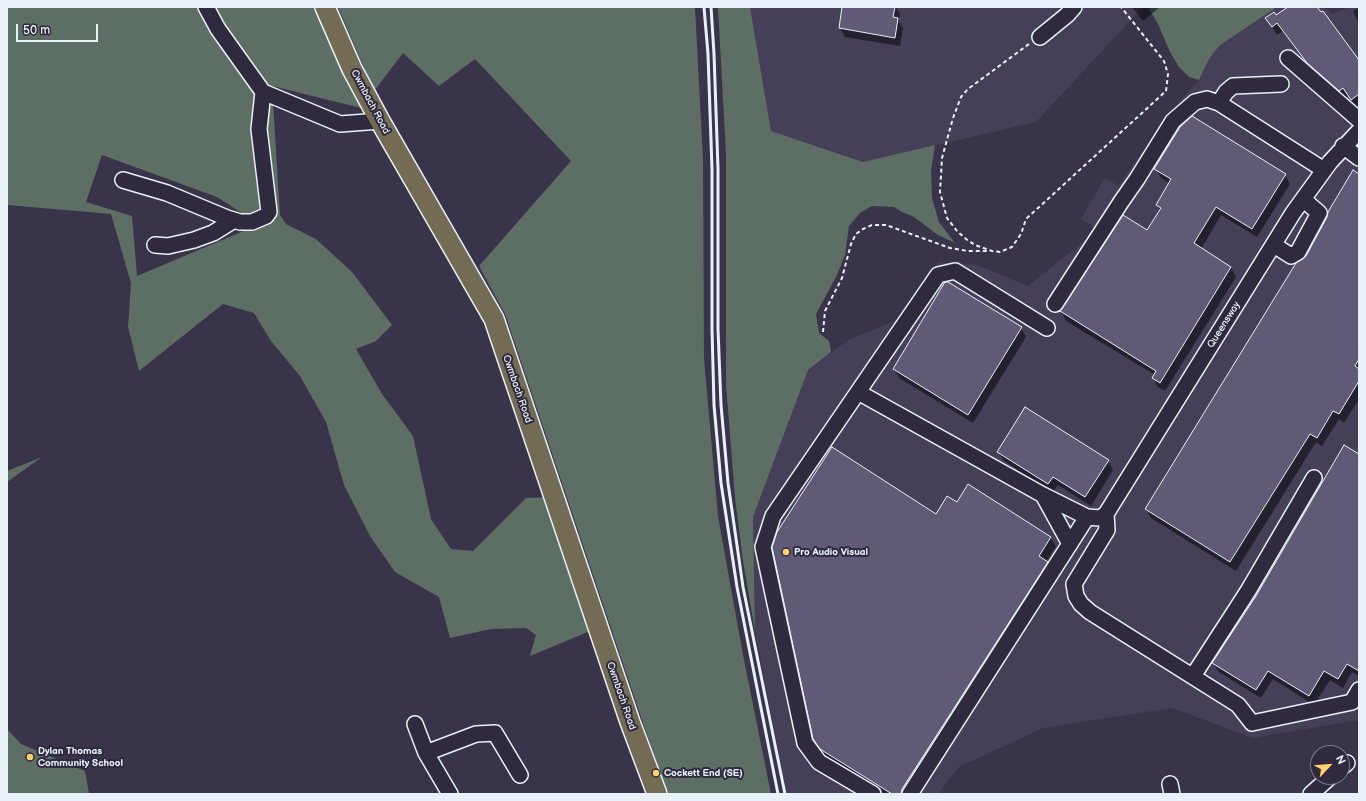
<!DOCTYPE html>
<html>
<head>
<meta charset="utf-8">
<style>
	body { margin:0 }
	#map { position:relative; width:1366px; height:801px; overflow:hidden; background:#393449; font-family:"Balsamiq Sans",sans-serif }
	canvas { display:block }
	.frame { position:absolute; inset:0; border:8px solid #e8f1f8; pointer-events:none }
	.north { position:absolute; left:1310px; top:745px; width:40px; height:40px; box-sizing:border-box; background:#2f2a3d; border:1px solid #797a88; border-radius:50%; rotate:64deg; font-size:11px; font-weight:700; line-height:16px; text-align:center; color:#e8f1f8 }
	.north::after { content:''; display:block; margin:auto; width:14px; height:18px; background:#ffd166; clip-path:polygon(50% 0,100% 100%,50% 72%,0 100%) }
	.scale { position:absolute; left:16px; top:24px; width:82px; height:18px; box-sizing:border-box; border:2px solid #e8f1f8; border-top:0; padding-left:5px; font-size:12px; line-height:14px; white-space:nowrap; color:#e8f1f8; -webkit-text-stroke:3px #2f2a3d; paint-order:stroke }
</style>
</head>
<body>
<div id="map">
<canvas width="1366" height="801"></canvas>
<div class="frame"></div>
<div class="north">N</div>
<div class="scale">50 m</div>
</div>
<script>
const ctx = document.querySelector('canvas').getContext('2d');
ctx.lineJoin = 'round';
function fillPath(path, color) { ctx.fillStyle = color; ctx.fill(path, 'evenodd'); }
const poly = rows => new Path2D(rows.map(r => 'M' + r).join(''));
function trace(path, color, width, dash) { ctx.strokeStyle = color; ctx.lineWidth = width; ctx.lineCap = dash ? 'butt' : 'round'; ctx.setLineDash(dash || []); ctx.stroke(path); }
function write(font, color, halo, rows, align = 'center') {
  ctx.font = font + ' "Balsamiq Sans",sans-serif'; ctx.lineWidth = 4; ctx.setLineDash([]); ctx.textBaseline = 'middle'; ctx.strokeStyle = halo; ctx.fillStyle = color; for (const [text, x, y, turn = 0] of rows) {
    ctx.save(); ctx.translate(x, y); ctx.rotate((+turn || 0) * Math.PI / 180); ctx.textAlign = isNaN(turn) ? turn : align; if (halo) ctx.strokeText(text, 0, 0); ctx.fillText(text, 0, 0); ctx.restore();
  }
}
fillPath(poly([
	[750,7,1143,7,1036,122,863,162,771,131],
	[1277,7,1325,7,1332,14,1350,7,1359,7,1359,720,1253,738,1172,708,1043,728,959,767,938,794,787,794,755,631,753,517,808,370,848,340,895,321,938,262,977,265,1028,286,1098,230,1081,219,1105,177,1118,186,1182,98,1199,80,1209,59,1219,46]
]), '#453f57');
fillPath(poly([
	[7,7,317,7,365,109,272,86,280,215,286,224,316,239,352,272,392,325,376,341,356,349,382,394,413,436,431,519,451,549,473,551,526,498,550,497,595,629,530,656,536,635,526,628,491,629,450,638,439,597,395,572,370,536,344,485,326,422,300,376,271,341,254,313,223,304,139,371,128,327,131,283,111,214,7,205],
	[102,155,217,197,243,214,246,230,137,276,132,216,86,202],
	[338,7,695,7,703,159,704,359,718,516,743,655,771,794,667,794,505,314,479,266,571,161,475,59,439,86,403,53,374,91],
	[718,7,750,7,771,131,863,162,935,145,931,171,932,198,939,222,955,243,938,235,914,217,902,212,894,207,872,206,860,213,849,226,845,255,836,277,816,314,819,333,829,341,831,352,808,370,753,517,755,631,743,561,735,498,726,385,726,154],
	[1148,7,1277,7,1219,46,1209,59,1199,80,1189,77,1179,67,1170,52,1158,24],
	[42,457,7,482,7,471],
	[7,729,21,744,85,771,89,794,7,794]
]), '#5d6e65');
fillPath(poly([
	[843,7,896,7,900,14,898,21,903,28,900,46,845,37,840,28],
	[1132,7,1160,7,1143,21],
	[1289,7,1316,7,1356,58,1359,56,1359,106,1357,108,1348,96,1345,99,1313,71,1283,31,1277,35,1272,27,1276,17],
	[1359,8,1359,24,1353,11],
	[1156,169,1285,175,1290,184,1257,237,1221,215,1201,249,1231,268,1236,277,1165,391,1158,387,1153,378,1155,375,1066,321,1061,311,1147,231,1160,210,1157,205,1170,184,1161,178],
	[1359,175,1359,399,1344,423,1339,419,1322,446,1316,442,1236,571,1151,518,1146,509],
	[1021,328,1026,337,973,423,899,378,894,369],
	[998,452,1108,461,1113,470,1091,506,1058,485,1053,492,1004,461],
	[1359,455,1359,676,1352,672,1343,688,1330,680,1314,705,1273,679,1261,698,1219,672,1213,663],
	[957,504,1050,537,1056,546,1046,562,1052,572,910,794,884,794,827,758,820,748,936,515]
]), '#0007');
const building = poly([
	[842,7,895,7,893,17,898,18,895,38,839,28,842,7],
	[1288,7,1317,7,1321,12,1323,11,1359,60,1359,94,1351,100,1343,88,1339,91,1307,63,1277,23,1272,27,1265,18,1274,12,1276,15,1288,7],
	[1192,116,1286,174,1252,229,1216,207,1194,243,1231,267,1160,383,1152,378,1156,371,1060,311,1123,215,1147,230,1161,208,1156,205,1171,179,1154,169,1180,127,1192,116],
	[1353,170,1359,174,1359,359,1355,366,1359,369,1359,381,1339,414,1333,411,1317,438,1310,434,1230,562,1145,509,1296,263,1306,256,1327,217,1328,212,1353,170],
	[945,282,948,282,1022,327,968,415,893,369,945,282],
	[1025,407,1109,460,1085,497,1053,477,1048,484,997,452,1025,407],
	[1344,445,1359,454,1359,671,1347,664,1338,679,1324,671,1309,696,1268,671,1256,690,1212,663,1256,596,1344,445],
	[832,447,936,514,947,496,957,502,968,484,1051,537,1039,556,1048,562,902,789,901,794,892,794,820,749,813,739,772,547,777,532,832,447]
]);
fillPath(building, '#605a77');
trace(building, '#e8f1f8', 1);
const minor = poly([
	[206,7,218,29,263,92,340,124,380,121],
	[1040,37,1067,15,1074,7],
	[1288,58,1359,120],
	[1219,103,1226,92,1233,86,1281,84],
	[1343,146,1359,158],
	[123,180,167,193,227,218,240,222,252,222,266,216,269,212,259,129,263,92],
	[155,245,168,246,194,240,213,233,234,220],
	[1274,245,1291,256,1298,252,1319,213,1303,199],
	[1055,304,1121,202,1137,179,1173,121,1195,102,1207,99,1219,103,1324,170],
	[858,392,1043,495,1070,544],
	[1043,495,1087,517],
	[1106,514,1107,530,1074,584,1076,596,1081,604,1090,612,1238,705,1252,723,1352,702,1359,690],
	[1193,676,1248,591,1314,478],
	[415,724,426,753,450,794],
	[426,753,476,734,495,733,520,775],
	[1342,767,1347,763],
	[1170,784,1172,794],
	[873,794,819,762,805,743,763,547,773,516,938,275,955,271,1047,328],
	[910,794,1087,517,1100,518,1106,514,1293,213,1330,162,1359,131],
	[1311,794,1330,777]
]);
const major = poly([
	[325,7,352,69,380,121,494,319,630,722,657,794]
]);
trace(minor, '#e8f1f8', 18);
trace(major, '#e8f1f8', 22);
trace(poly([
	[1029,44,968,89,961,97,953,118,942,158,940,192,947,218,957,231,966,239,975,245,992,251,1000,252,1012,247,1021,234,1026,219,1166,91,1168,74,1164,61,1121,7],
	[823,332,825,311,842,278,851,244,856,234,863,229,872,225,886,225,950,248,968,251,989,251]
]), '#e8f1f8', 2, [4, 3]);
trace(minor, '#2f2a3d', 15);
trace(major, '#746b55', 19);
trace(poly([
	[704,7,708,54,712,169,712,329,714,405,721,483,737,587,778,794],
	[711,7,714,54,718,169,718,329,721,405,728,483,743,587,785,794]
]), '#e8f1f8', 3);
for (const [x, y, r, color] of [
	[786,552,4,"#ffd166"],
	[30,757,4,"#ffd166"],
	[656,773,4,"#ffd166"]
]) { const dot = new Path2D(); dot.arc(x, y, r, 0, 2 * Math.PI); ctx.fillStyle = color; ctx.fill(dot); trace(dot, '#2f2a3d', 1.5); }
write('10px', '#e8f1f8', '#2f2a3d', [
	["Cwmbach Road",370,102,62],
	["Queensway",1224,325,-58],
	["Cwmbach Road",517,389,71],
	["Cwmbach Road",621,696,71]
]);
write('bold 10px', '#e8f1f8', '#2f2a3d', [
	["Pro Audio Visual",794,552],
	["Dylan Thomas",38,751],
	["Community School",38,763],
	["Cockett End (SE)",664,773]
], 'left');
</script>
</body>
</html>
